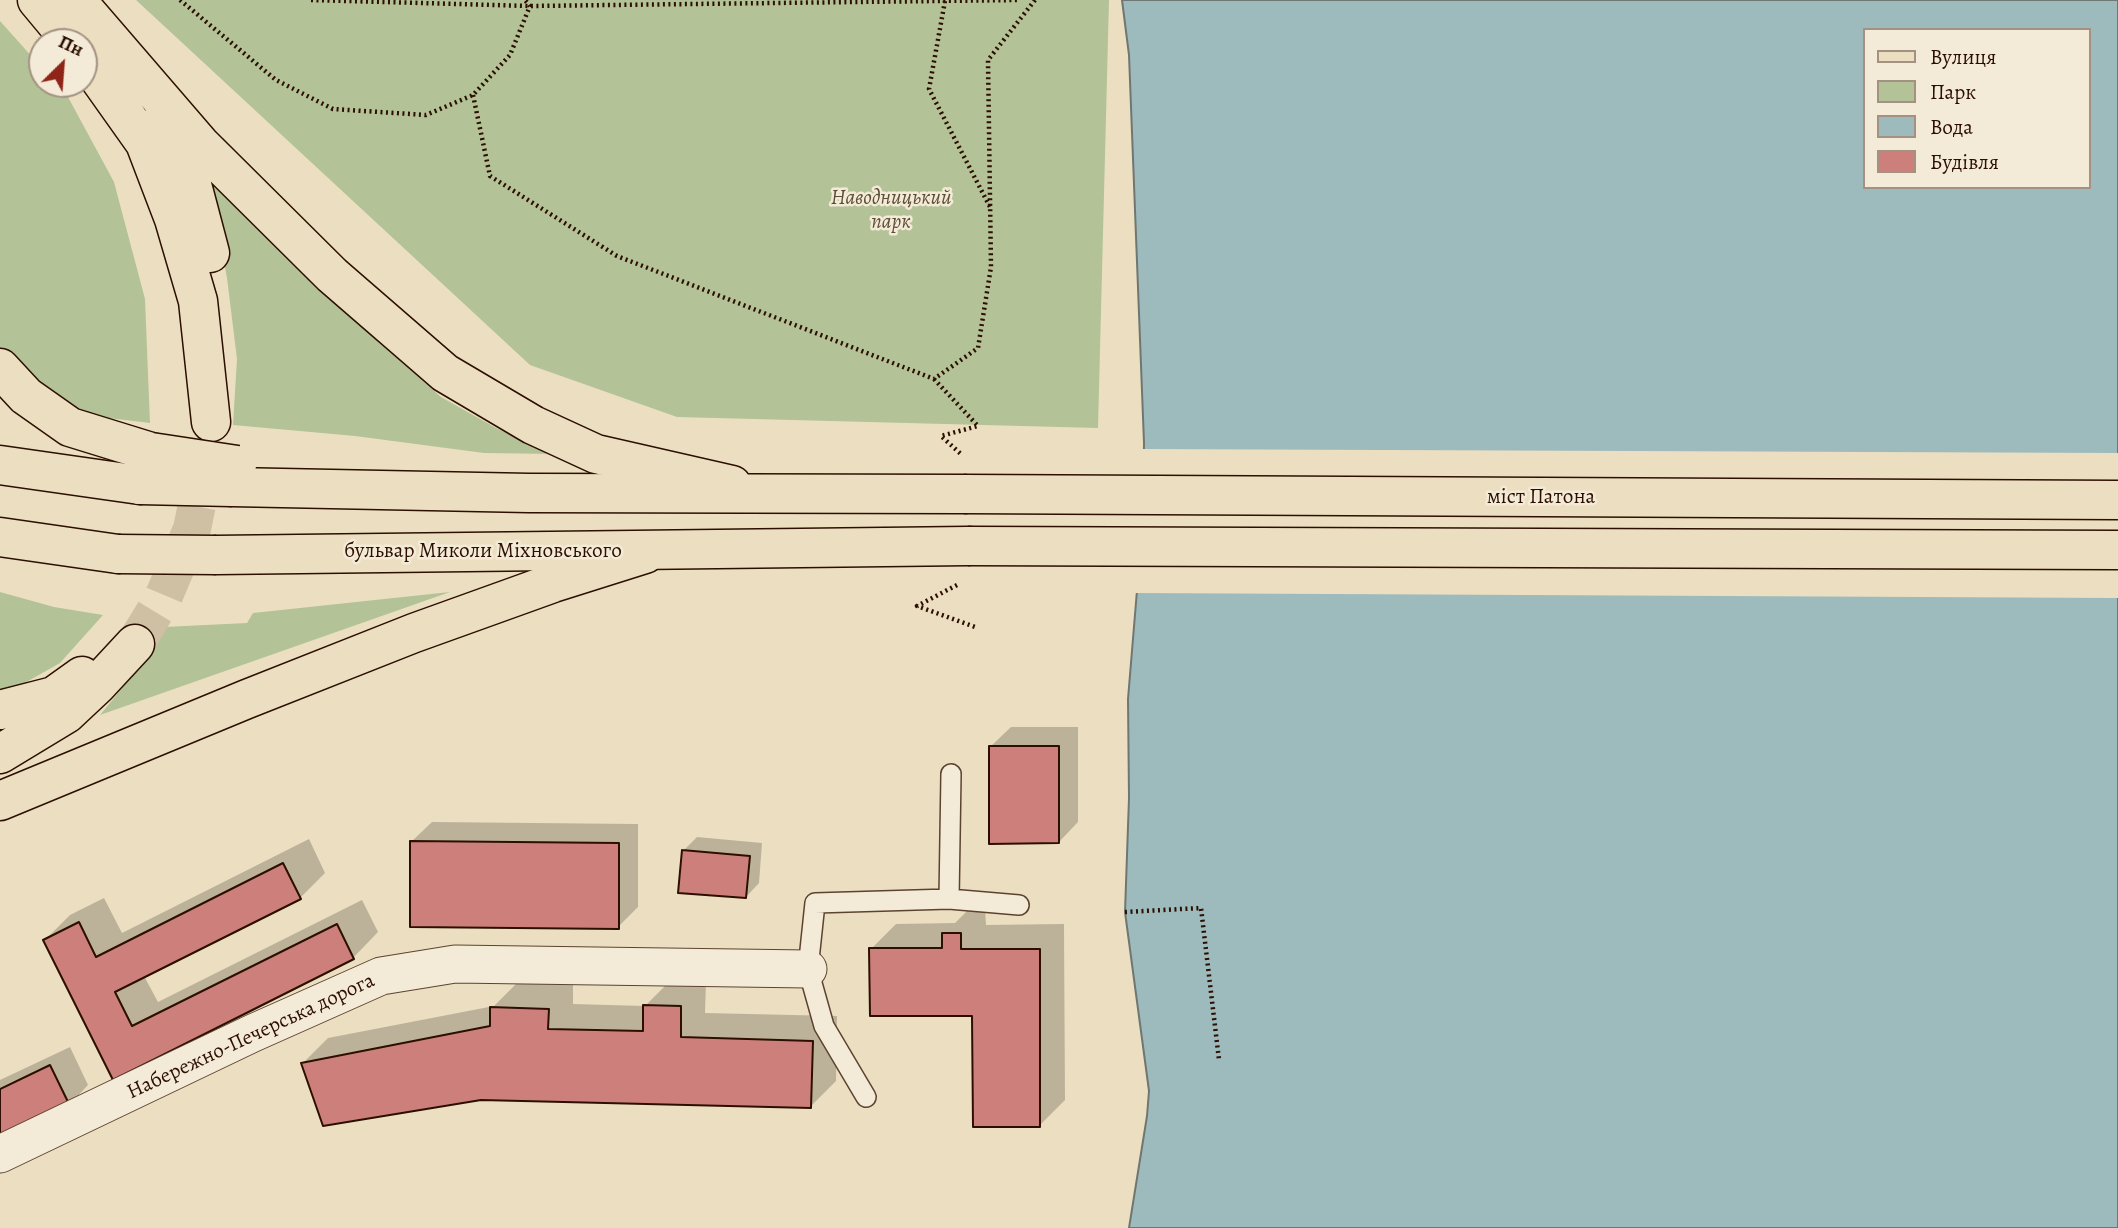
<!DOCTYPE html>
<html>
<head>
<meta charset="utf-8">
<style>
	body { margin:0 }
	#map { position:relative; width:2118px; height:1228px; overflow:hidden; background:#ecdfc1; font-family:Alegreya,serif }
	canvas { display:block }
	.legend { position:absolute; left:1863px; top:28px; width:228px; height:161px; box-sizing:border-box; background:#f3ead7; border:2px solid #a39281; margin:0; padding:9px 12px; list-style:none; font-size:21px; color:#2c0f00 }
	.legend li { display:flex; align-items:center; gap:14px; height:35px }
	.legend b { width:35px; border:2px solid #a39281 }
	.north { position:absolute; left:28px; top:28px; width:70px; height:70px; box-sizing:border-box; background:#f3ead7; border:2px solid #a39281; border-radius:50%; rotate:25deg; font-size:19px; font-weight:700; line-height:28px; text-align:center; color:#2c0f00 }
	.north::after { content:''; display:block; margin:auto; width:24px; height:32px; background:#8f2418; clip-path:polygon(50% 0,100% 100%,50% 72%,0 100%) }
</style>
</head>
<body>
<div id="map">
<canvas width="2118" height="1228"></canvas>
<ul class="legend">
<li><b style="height:9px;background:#ecdfc1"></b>Вулиця</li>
<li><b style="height:19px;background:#b3c397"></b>Парк</li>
<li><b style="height:19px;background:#9dbabd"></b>Вода</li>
<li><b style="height:19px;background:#cd807b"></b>Будівля</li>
</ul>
<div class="north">Пн</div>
</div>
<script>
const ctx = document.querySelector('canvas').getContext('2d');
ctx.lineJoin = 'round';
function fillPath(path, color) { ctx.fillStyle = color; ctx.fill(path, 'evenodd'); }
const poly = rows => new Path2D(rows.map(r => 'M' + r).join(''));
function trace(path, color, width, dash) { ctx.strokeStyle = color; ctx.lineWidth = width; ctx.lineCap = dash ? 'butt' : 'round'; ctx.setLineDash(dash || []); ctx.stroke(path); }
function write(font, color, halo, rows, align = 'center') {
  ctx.font = font + ' Alegreya,serif'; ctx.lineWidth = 5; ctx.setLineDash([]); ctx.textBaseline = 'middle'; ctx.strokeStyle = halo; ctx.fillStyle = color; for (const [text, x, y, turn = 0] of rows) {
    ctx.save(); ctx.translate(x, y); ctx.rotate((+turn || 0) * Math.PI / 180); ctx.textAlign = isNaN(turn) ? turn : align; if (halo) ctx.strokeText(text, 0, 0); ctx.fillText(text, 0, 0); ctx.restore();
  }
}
fillPath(poly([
	[136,0,1109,0,1098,428,677,417,530,365],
	[0,21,42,68,42,84,56,84,68,97,114,182,145,299,150,423,100,417,60,404,25,378,0,349],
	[194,156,311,277,380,344,441,397,498,429,556,454,484,453,355,436,233,425,237,359,227,278,216,218],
	[0,592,54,607,103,615,60,663,7,693,0,693],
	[450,592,100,715,133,675,164,627,247,623,253,613]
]), '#b3c397');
const water = poly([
	[1122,0,2118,0,2118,1228,1129,1228,1147,1116,1149,1091,1125,912,1129,798,1128,699,1143,518,1144,443,1129,55,1122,0],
	[1864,30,2088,30,2088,187,1864,187,1864,30]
]);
fillPath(water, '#9dbabd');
trace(water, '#707671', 2);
fillPath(poly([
	[1141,449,2118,453,2118,598,1133,593,1140,518]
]), '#ecdfc1');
fillPath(poly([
	[1011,727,1078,727,1078,822,1059,842,991,746],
	[432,822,638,824,638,907,618,927,412,841],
	[697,837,762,843,759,883,746,897,683,851],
	[309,839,325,873,300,898,144,976,158,1002,362,900,378,932,353,958,114,1077,45,940,70,915,104,898,122,933],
	[969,909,985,909,986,925,1064,924,1065,1100,1040,1125,974,1014,871,949,896,924,955,923],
	[670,981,706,981,705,1013,837,1016,836,1081,811,1106,303,1063,328,1038,494,1006,517,983,573,984,573,1004,645,1006],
	[70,1047,88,1085,69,1105,0,1137,0,1080]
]), '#0003');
const building = poly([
	[989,746,1059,746,1059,843,989,844,989,746],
	[410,841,619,843,619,929,410,927,410,841],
	[682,850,750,856,746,898,678,893,682,850],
	[283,863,301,899,115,992,132,1026,337,924,354,959,113,1080,43,940,79,922,96,957,283,863],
	[942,933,961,933,961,949,1040,949,1040,1127,973,1127,972,1016,870,1016,869,948,942,948,942,933],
	[643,1005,681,1006,681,1037,813,1041,811,1108,481,1100,323,1126,301,1063,490,1026,490,1007,549,1009,548,1029,643,1031,643,1005],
	[50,1065,70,1106,0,1139,0,1089,50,1065]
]);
fillPath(building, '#cd807b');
trace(building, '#2c0f00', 2);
trace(poly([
	[135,644,163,598,192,529,207,455]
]), '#cfc0a4', 38, [38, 19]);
const service = poly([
	[949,899,951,774],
	[866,1097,824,1026,808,969,815,903,949,899,1019,905]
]);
const minor = poly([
	[0,1154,253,1033,381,976,455,964,808,969]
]);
const primary = poly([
	[37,0,72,42],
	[76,0,200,144,332,275,445,373,533,425,596,454,732,485],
	[84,57,145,143,174,219,198,301,211,422],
	[162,120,190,177,210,253],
	[0,368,26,396,70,427,151,452],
	[0,710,54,696,82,676],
	[0,754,66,714,97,685,135,644],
	[0,801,247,699,414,633,553,583,645,554]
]);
const trunk = poly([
	[0,465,140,485],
	[232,487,529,493,964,494],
	[0,537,118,554],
	[216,555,968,546]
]);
trace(service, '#5c4330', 22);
trace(minor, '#5c4330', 39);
trace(primary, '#2c0f00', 41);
trace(trunk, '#2c0f00', 41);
trace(poly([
	[180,0,276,80,333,109,426,115,473,95,510,55,530,6,525,0],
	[311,0,530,6,1019,0],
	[945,1,929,89,990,207],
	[473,95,490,176,617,256,934,379,978,348,991,267,988,60,1035,0],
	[934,379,978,426,941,436,962,455],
	[957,585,917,606,978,628],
	[1125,912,1201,908,1219,1060]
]), '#2c0f00', 4.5, [2, 3.5]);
trace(service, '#f3ead7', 19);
trace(minor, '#f3ead7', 37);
trace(primary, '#ecdfc1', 38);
trace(trunk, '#ecdfc1', 38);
const primaryBridge = poly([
	[151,452,237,465]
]);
const trunkBridge = poly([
	[140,485,232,487],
	[964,494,2118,500],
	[968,546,2118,550],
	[118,554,216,555]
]);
trace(primaryBridge, '#2c0f00', 41, []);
trace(trunkBridge, '#2c0f00', 41, []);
trace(primaryBridge, '#ecdfc1', 38);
trace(trunkBridge, '#ecdfc1', 38);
write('italic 21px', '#5b4e35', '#f3ead7', [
	["Наводницький",891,199],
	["парк",891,223]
]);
write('21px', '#2c0f00', '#f3ead7', [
	["міст Патона",1541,498],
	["бульвар Миколи Міхновського",483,552],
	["Набережно-Печерська дорога",251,1037,-25]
]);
</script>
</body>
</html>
